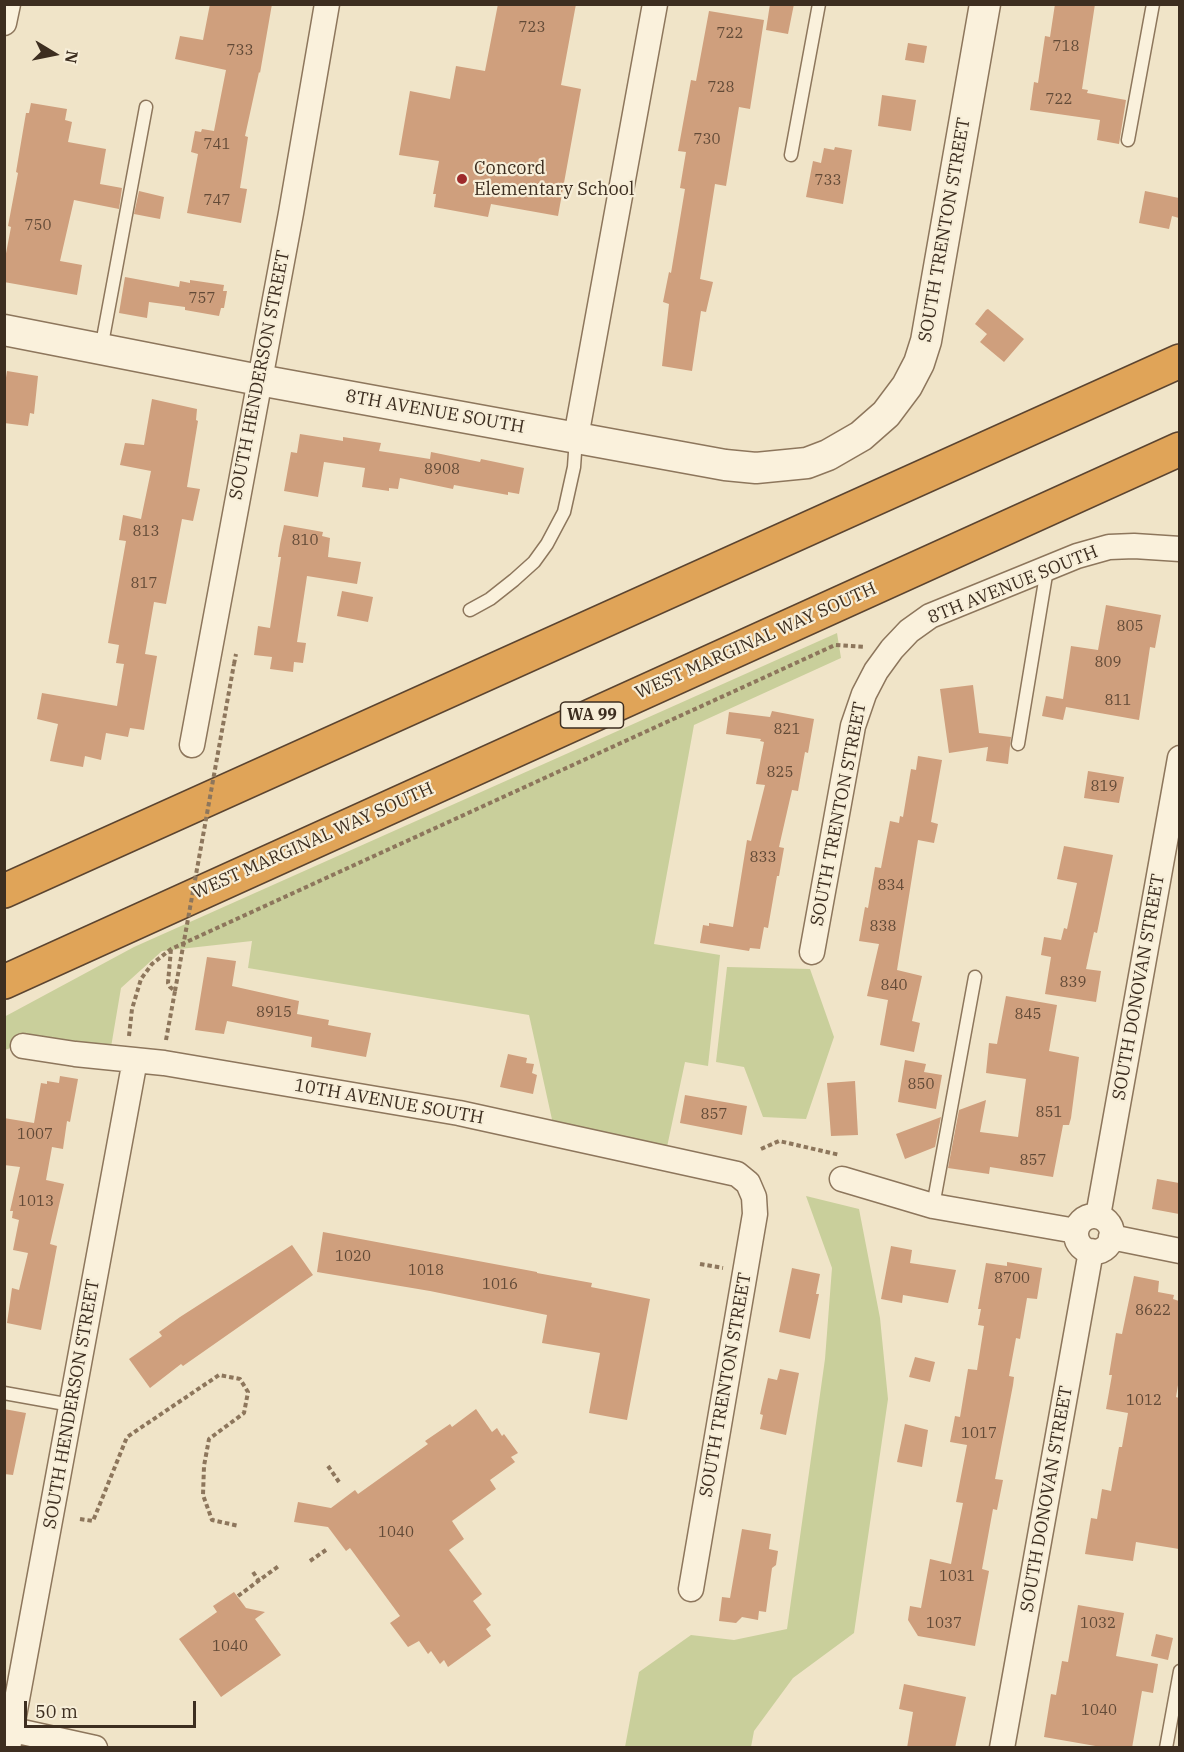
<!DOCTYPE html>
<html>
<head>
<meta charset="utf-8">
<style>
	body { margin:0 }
	#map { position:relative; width:1184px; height:1752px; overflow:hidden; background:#f0e4c8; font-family:"IBM Plex Serif",serif }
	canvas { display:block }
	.frame { position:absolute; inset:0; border:6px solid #3d2e20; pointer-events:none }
	.north { position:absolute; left:24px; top:24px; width:60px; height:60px; -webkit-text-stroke:4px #f7eed8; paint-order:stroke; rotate:100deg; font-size:16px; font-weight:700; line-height:24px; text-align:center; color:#3d2e20 }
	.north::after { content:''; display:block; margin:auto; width:21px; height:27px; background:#3d2e20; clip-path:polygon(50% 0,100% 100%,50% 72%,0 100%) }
	.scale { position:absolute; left:24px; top:1701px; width:172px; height:27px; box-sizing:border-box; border:3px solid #3d2e20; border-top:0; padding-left:8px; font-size:18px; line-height:21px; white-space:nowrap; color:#3d2e20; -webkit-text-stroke:4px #f7eed8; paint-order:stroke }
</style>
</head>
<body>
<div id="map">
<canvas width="1184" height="1752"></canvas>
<div class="frame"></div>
<div class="north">N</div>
<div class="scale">50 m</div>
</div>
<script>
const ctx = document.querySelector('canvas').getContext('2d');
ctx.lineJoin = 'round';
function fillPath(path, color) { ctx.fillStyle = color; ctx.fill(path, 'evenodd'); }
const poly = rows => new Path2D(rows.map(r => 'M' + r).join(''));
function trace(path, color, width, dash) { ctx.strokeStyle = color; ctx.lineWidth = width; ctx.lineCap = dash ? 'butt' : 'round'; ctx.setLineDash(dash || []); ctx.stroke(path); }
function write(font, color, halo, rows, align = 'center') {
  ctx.font = font + ' "IBM Plex Serif",serif'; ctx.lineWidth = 4.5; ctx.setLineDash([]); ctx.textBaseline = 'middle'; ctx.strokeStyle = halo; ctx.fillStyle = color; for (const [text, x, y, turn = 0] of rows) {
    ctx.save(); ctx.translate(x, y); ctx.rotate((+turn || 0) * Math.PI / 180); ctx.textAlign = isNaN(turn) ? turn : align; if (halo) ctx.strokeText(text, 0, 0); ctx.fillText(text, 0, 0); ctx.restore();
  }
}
fillPath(poly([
	[837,633,841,658,694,725,654,944,720,955,708,1066,685,1062,667,1147,553,1124,529,1015,248,968,252,941,162,951,121,988,110,1053,24,1043,5,1050,4,1017,134,947],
	[727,967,810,969,834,1037,806,1119,763,1117,744,1067,716,1062],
	[806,1196,859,1209,880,1318,888,1399,854,1633,793,1678,754,1731,751,1747,625,1747,639,1672,691,1635,734,1640,787,1629,825,1359,832,1268]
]), '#c9cf9b');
fillPath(poly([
	[210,4,272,4,260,73,259,72,245,136,248,137,240,188,247,189,241,223,187,213,198,154,191,152,195,131,201,132,202,129,214,131,226,70,175,59,180,36,203,40],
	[498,4,576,4,561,85,581,89,558,216,491,204,488,217,434,207,436,194,433,194,439,161,399,155,410,91,450,99,456,66,485,71],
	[770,4,794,4,788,34,766,30],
	[1055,4,1095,4,1082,89,1088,90,1087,93,1126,100,1119,144,1097,140,1100,120,1030,110,1034,82,1038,83,1045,36,1050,37],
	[709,11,764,20,750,109,739,107,726,186,715,184,700,279,713,282,706,312,701,311,692,371,662,366,669,304,663,302,669,272,671,273,685,189,680,188,686,152,678,151,691,80,696,81],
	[908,43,927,46,924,63,905,60],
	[882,95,916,100,911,131,878,126],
	[31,103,67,109,65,120,72,122,68,142,106,149,100,184,122,188,119,209,74,200,60,261,82,265,77,295,4,282,4,264,11,227,8,226,18,173,16,172,26,113,29,113],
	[835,147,852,150,843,204,806,197,813,161,821,163,824,148,834,150],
	[139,191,164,197,160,219,134,214],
	[1145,191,1179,198,1179,218,1172,216,1169,229,1139,223],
	[125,277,179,287,180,281,190,283,190,280,224,285,223,291,227,291,224,308,221,308,219,316,185,310,185,307,149,302,147,318,119,313],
	[988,309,1024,339,1004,362,980,342,987,334,975,324,986,310],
	[7,371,38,376,34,414,30,413,28,426,4,423,4,391],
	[152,399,197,409,196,420,198,421,187,487,200,489,193,521,182,519,166,604,154,602,145,654,157,656,144,730,130,728,128,737,106,733,101,760,85,756,83,767,50,761,58,724,37,719,42,693,117,706,124,664,116,663,119,645,108,643,126,541,119,540,123,515,141,519,151,471,120,465,125,443,144,445],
	[300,434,343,441,343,437,381,443,379,451,430,459,431,452,480,462,481,459,524,468,519,494,508,492,508,495,454,485,453,489,400,478,398,489,389,488,389,491,362,487,365,468,324,462,318,497,284,491,291,452,297,453],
	[284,525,323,532,322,536,330,538,328,557,361,562,357,584,307,576,297,642,306,643,303,663,294,662,293,672,270,669,272,657,254,655,258,626,270,628,281,557,278,557,280,544],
	[342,591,373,597,368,622,337,616],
	[1106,605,1161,615,1155,648,1150,647,1139,720,1066,707,1063,720,1042,716,1046,696,1063,699,1071,646,1098,650],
	[973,685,979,733,1011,737,1008,764,986,761,988,747,949,753,940,689],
	[772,711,814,719,808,753,805,752,798,791,792,790,779,847,784,848,779,876,777,876,768,928,764,927,760,949,750,948,749,951,700,943,703,925,709,926,709,923,733,927,747,840,751,841,765,785,756,784,764,742,760,741,761,739,726,734,729,712,770,717],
	[918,756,942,760,931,822,938,824,934,843,918,840,897,970,922,976,912,1021,920,1023,914,1052,880,1045,888,1000,867,996,879,944,859,941,865,907,868,908,875,867,881,868,890,821,899,823,900,816,903,817,911,769,916,770],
	[1088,771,1124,777,1119,803,1084,798],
	[1064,846,1113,855,1097,933,1094,932,1086,969,1101,971,1096,1002,1045,994,1051,957,1041,955,1044,937,1061,940,1064,928,1067,929,1077,883,1057,879],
	[207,957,236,961,232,986,299,1001,297,1014,329,1020,328,1025,371,1033,366,1057,311,1047,312,1037,227,1021,224,1034,195,1030],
	[1006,996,1057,1005,1049,1051,1079,1057,1071,1118,1069,1125,1063,1125,1053,1177,990,1167,989,1174,948,1168,959,1110,986,1100,980,1132,1018,1137,1026,1079,986,1073,989,1043,997,1044],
	[508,1054,527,1058,526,1063,534,1064,532,1073,537,1075,533,1094,500,1087],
	[905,1060,926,1064,924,1072,942,1075,936,1109,898,1102],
	[60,1076,78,1079,70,1122,67,1121,63,1149,52,1147,46,1180,64,1184,50,1244,57,1246,41,1330,7,1323,12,1288,19,1290,28,1253,13,1250,19,1220,12,1218,13,1211,10,1211,20,1167,4,1165,4,1118,34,1123,41,1083,47,1084,47,1081,59,1083],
	[855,1081,858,1135,831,1136,827,1083],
	[685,1095,747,1106,742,1135,680,1123],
	[941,1117,935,1147,905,1159,896,1134],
	[1157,1179,1179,1183,1179,1214,1152,1209],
	[323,1232,537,1272,537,1273,592,1283,591,1287,650,1299,627,1420,589,1413,600,1353,542,1343,547,1315,430,1291,317,1272],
	[292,1245,313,1275,183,1366,181,1364,150,1388,129,1359,162,1336,159,1332,180,1317],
	[891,1246,912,1250,910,1263,956,1270,948,1303,903,1295,902,1303,881,1299],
	[1007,1262,1042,1268,1037,1299,1027,1298,1020,1339,1016,1338,1009,1376,1014,1377,1013,1385,995,1479,1003,1480,997,1510,993,1509,982,1569,989,1571,975,1646,918,1636,908,1620,910,1606,921,1608,930,1559,951,1564,963,1503,956,1502,967,1445,950,1442,955,1416,960,1417,968,1369,977,1370,984,1326,978,1325,981,1309,978,1309,986,1263,1007,1266],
	[792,1268,820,1274,816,1294,819,1294,810,1339,779,1332],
	[1134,1276,1159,1281,1158,1292,1174,1295,1173,1299,1179,1301,1179,1379,1176,1397,1179,1398,1179,1549,1136,1542,1133,1561,1085,1554,1091,1518,1097,1519,1102,1489,1111,1491,1119,1447,1122,1447,1128,1413,1106,1409,1112,1375,1109,1375,1116,1333,1122,1334],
	[915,1357,935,1362,930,1382,909,1377],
	[780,1369,799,1373,786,1435,760,1429,763,1415,760,1414,768,1378,777,1380],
	[4,1409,26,1413,13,1475,4,1474],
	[476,1409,492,1432,497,1428,502,1436,504,1434,518,1453,511,1457,515,1462,490,1480,496,1489,452,1521,464,1539,449,1550,482,1594,473,1601,491,1625,486,1629,491,1636,448,1667,444,1660,440,1664,431,1651,428,1654,419,1641,408,1647,390,1623,400,1616,350,1548,346,1551,328,1527,294,1522,298,1502,331,1508,355,1490,358,1494,428,1444,425,1441,450,1424,452,1427],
	[905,1424,928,1430,922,1467,897,1462],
	[742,1529,771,1534,769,1549,778,1551,776,1565,772,1568,766,1612,759,1611,758,1620,742,1617,736,1623,719,1621,722,1597,730,1598],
	[234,1592,246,1608,265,1612,255,1619,281,1655,221,1697,179,1639,217,1612,213,1606],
	[1078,1605,1124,1613,1116,1656,1158,1664,1153,1693,1142,1691,1132,1748,1107,1748,1044,1737,1051,1694,1056,1695,1062,1661,1068,1662],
	[1156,1634,1173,1638,1168,1660,1151,1656],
	[904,1684,966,1697,955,1748,907,1748,913,1712,899,1709]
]), '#cf9f7d');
const service = poly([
	[1128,140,1153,4],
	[791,155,819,4],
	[101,349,146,107],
	[470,610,490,599,514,580,534,562,547,544,564,512,574,467,576,438],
	[1018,744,1047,569],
	[933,1206,975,977],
	[4,1393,71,1405],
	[1166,1748,1180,1671]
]);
const minor = poly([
	[4,23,8,4],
	[576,437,655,4],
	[192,745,291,213,327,4],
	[812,952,853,726,864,694,876,671,892,649,909,631,930,616,1077,556,1109,547,1134,546,1180,549],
	[23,1046,75,1054,164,1063,459,1113,737,1174,748,1183,754,1197,755,1214,691,1589],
	[842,1179,933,1206,1076,1231],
	[1098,1216,1180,758],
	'1076 1234a18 18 0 1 1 36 0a18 18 0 1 1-36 0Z',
	[1111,1237,1180,1251],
	[4,1728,95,1748],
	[8,1748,135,1060],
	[1002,1748,1091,1251]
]);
const tertiary = poly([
	[4,330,259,380,725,465,756,468,807,463,828,455,861,436,886,414,907,386,919,363,926,341,985,4]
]);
const motorway = poly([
	[4,891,1180,361],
	[4,982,1180,449]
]);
trace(service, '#8d765c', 15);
trace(minor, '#8d765c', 27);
trace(tertiary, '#8d765c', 33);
trace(motorway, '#5b4430', 36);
trace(poly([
	[234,664,236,654],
	[129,1036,132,1009,141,979,152,964,171,949,835,645,865,647],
	[166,1040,175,991,170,987,168,983,171,949],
	[761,1149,779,1141,840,1155],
	[700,1264,723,1268],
	[328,1466,339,1482],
	[80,1519,93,1521,127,1437,219,1375,240,1379,248,1392,244,1413,209,1439,204,1466,203,1495,212,1520,239,1526],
	[310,1561,326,1550],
	[253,1572,259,1581],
	[238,1596,280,1565]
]), '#8d765c', 4, [4.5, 3]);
trace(service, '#faf1dc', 12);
trace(minor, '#faf1dc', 24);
trace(tertiary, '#faf1dc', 30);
trace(motorway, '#e0a458', 33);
trace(poly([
	[175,991,234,664]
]), '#8d765c', 4, [4.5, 3]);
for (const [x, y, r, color] of [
	[462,179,6,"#9e2a2b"]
]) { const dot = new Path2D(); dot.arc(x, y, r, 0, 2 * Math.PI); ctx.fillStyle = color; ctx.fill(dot); trace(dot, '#f7eed8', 2); }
write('15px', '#624a37', null, [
	["723",532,28],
	["722",730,34],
	["718",1066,47],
	["733",240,51],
	["728",721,88],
	["722",1059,100],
	["730",707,140],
	["741",217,145],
	["733",828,181],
	["747",217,201],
	["750",38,226],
	["757",202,299],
	["8908",442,470],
	["813",146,532],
	["810",305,541],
	["817",144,584],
	["805",1130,627],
	["809",1108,663],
	["811",1118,701],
	["821",787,730],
	["825",780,773],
	["819",1104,787],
	["833",763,858],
	["834",891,886],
	["838",883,927],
	["839",1073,983],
	["840",894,986],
	["8915",274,1013],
	["845",1028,1015],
	["850",921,1085],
	["851",1049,1113],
	["857",714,1115],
	["1007",35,1135],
	["857",1033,1161],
	["1013",36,1202],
	["1020",353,1257],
	["1018",426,1271],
	["8700",1012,1279],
	["1016",500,1285],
	["8622",1153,1311],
	["1012",1144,1401],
	["1017",979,1434],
	["1040",396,1533],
	["1031",957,1577],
	["1037",944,1624],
	["1032",1098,1624],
	["1040",230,1647],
	["1040",1099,1711]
]);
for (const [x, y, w] of [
	[592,715,63]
]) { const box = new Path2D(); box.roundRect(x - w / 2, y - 13, w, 26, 4.5); ctx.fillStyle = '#f7eed8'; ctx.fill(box); trace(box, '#3d2e20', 1.5); }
write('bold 16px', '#3d2e20', null, [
	["WA 99",592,715]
]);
write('18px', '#3d2e20', '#f7eed8', [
	["Concord",474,169],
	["Elementary School",474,190]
], 'left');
write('18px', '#3d2e20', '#f7eed8', [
	["SOUTH TRENTON STREET",945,230,-80],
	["SOUTH HENDERSON STREET",260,375,-79],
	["8TH AVENUE SOUTH",435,412,10],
	["8TH AVENUE SOUTH",1013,585,-22],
	["WEST MARGINAL WAY SOUTH",756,641,-24],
	["SOUTH TRENTON STREET",839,814,-79],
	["WEST MARGINAL WAY SOUTH",313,841,-24],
	["SOUTH DONOVAN STREET",1139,987,-80],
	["10TH AVENUE SOUTH",389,1102,10],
	["SOUTH TRENTON STREET",726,1385,-80],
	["SOUTH HENDERSON STREET",72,1404,-80],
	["SOUTH DONOVAN STREET",1047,1499,-80]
]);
</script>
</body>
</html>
